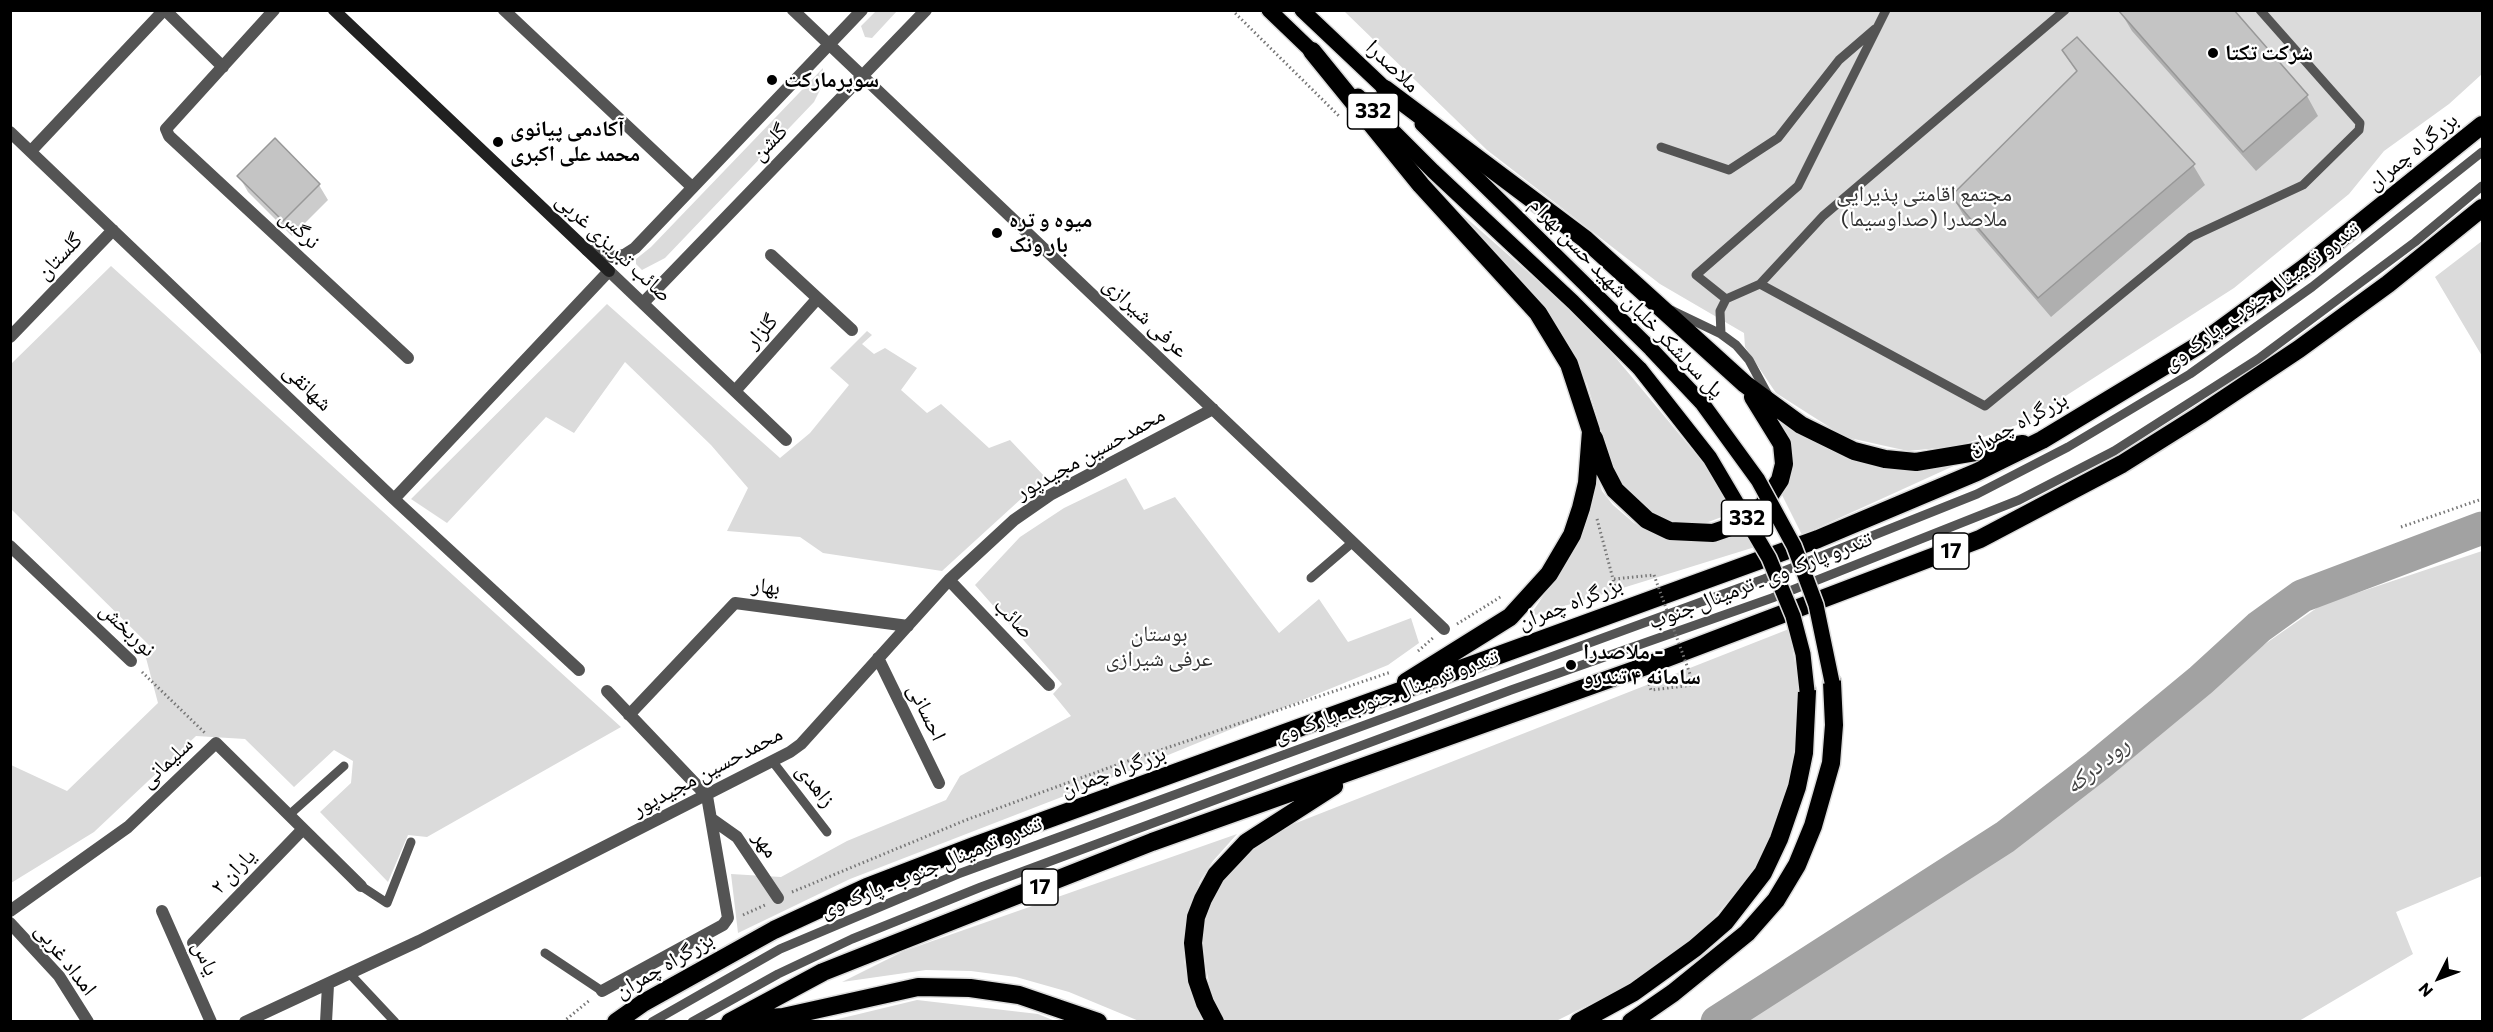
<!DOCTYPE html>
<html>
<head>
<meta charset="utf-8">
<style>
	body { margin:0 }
	#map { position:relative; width:2493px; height:1032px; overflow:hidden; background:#fff; font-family:Commissioner,sans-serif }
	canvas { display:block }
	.frame { position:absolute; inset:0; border:12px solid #000; pointer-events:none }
	.north { position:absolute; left:2409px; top:948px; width:60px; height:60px; -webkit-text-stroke:4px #fff; paint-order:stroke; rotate:228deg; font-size:16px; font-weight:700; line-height:24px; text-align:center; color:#000 }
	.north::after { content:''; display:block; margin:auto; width:21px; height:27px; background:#000; clip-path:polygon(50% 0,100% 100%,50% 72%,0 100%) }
</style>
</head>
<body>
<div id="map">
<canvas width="2493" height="1032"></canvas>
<div class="frame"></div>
<div class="north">N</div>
</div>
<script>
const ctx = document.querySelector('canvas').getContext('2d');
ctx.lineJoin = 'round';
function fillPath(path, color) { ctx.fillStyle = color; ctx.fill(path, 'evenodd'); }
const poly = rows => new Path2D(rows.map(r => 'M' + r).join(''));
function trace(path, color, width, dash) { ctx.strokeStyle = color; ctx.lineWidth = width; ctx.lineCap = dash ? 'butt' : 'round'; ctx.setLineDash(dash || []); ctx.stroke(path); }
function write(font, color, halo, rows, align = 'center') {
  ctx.font = font + ' Commissioner,"Noto Naskh Arabic",sans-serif'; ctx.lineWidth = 4.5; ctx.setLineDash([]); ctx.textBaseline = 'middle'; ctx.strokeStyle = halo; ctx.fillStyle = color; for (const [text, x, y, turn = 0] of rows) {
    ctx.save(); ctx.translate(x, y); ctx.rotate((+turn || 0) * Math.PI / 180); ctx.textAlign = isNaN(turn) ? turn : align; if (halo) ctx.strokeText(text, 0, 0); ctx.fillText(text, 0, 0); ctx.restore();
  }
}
fillPath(poly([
	[876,11,897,11,872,38,865,37,861,26],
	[1344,11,2482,11,2482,74,2449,104,2384,151,2349,194,2234,288,2025,422,1959,446,1908,451,1845,437,1776,393,1745,347,1744,333,1660,284,1487,150],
	[823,68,822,86,814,102,665,258,642,270,636,264,636,259,651,247],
	[1432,188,1554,295,1611,352,1705,465,1735,512,1703,524,1678,523,1657,516,1642,508,1616,478,1587,384,1561,331],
	[2482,241,2482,356,2435,277],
	[111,266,621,727,427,837,408,835,388,882,320,812,351,783,353,761,334,750,294,787,245,739,196,736,94,832,11,883,11,765,67,791,158,703,146,658,155,651,11,509,11,364],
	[607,304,780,458,810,433,849,385,830,368,867,331,872,335,862,344,874,354,885,348,917,368,901,390,927,413,941,404,989,448,1010,440,1045,477,942,571,823,553,800,537,727,531,748,488,711,445,625,362,574,433,546,417,447,523,411,499],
	[1776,418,1810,440,1836,451,1969,459,1802,535,1782,495,1787,474],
	[1594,465,1602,491,1613,505,1634,523,1650,532,1670,539,1708,541,1747,530,1755,547,1529,617,1556,577],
	[1126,478,1144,510,1175,497,1279,633,1319,599,1348,642,1411,618,1419,643,1388,665,1134,769,850,879,738,933,731,874,781,877,847,841,946,800,960,776,1071,716,1053,694,1062,684,975,585,1020,537,1064,508],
	[2482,551,2482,876,2396,912,2413,954,2299,1021,1705,1021,2035,804,2321,605],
	[1789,629,1799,685,1799,722,1790,782,1769,841,1755,869,1708,925,1680,951,1621,989,1556,1021,1227,1022,1224,1019,1211,992,1206,968,1203,941,1206,919,1212,899,1222,880,1251,850,1268,837,1291,825],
	[1237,834,1213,861,1200,881,1186,919,1184,959,1188,985,1203,1021,1139,1021,1069,992,1016,977,971,971,926,970,842,982,904,951],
	[917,1000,1038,1014,1055,1021,830,1021]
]), '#dbdbdb');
fillPath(poly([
	[2120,11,2307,96,2318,116,2256,171,2132,31],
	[2064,50,2193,165,2205,185,2051,317,1964,216,1952,196,2078,72],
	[275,140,319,185,328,200,292,236,248,192,239,176]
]), '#0003');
trace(poly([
	[1717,1022,2005,837,2097,766,2201,680,2259,627,2302,596,2482,528]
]), '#a2a2a2', 33);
const building = poly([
	[2118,10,2234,10,2308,95,2243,152,2118,10],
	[2077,37,2195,164,2038,298,1951,196,2077,71,2062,50,2077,37],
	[275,138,320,184,283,221,237,176,275,138]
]);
fillPath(building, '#c4c4c4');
trace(building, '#989898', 1.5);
const primary = poly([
	[1269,10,1319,58],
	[1302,10,1394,97],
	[1358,96,1433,171,1573,302,1640,369],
	[1422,124,1651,349,1702,403]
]);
const highway = poly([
	[1312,51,1421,185,1538,313,1569,364,1591,431,1587,483,1581,508,1572,535,1549,574,1510,617,1406,682],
	[1385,89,1585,239,1745,384,1801,425,1854,451,1885,459,1916,462,2023,444],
	[1594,438,1605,471,1615,490,1647,520,1670,531,1713,533,1739,524,1762,507,1780,480,1784,464,1782,444,1753,397],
	[740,1020,783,1017,918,987,970,988,1019,995,1098,1022],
	[616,1022,643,1003,774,930,867,887,974,846,1818,539,1977,472,2042,440,2199,345,2304,268,2482,125],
	[730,1022,823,972,1152,842,1643,667,1980,539,2122,464,2200,415,2299,349,2388,284,2482,208],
	[1215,1022,1205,1003,1197,980,1193,943,1196,917,1203,899,1216,875,1247,842,1334,786],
	[1579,1022,1634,992,1695,948,1725,922,1763,873,1779,839,1797,787,1804,753,1807,691],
	[1631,1022,1673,993,1747,933,1776,900,1797,865,1813,826,1831,763,1834,725,1832,682]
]);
trace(primary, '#dbdbdb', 18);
trace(highway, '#dbdbdb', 21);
trace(poly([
	[1232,10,1340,117],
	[1597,519,1617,594],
	[2401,527,2482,499],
	[1614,579,1654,575],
	[1457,624,1502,596],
	[1418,651,1433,638],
	[142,672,206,734],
	[1649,684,1651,690,1694,685],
	[792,892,966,820,1119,764,1391,672],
	[743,915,765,905],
	[563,1022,590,1000]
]), '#767676', 3, [1.5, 3]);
trace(poly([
	[1661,147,1729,170,1778,138,1839,60,1875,29],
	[1760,284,1985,406,2191,237,2303,185,2359,130,2360,123,2260,10],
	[1726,299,1696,275,1798,186,1886,10],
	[1671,310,1721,334,1736,345,1749,360,1769,397],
	[1721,334,1720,311,1726,299,1760,284,1823,216,2065,10],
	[1311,578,1353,542],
	[773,762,827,832],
	[289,815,344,766],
	[361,886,387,903,411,842],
	[545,953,602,991],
	[350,974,395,1022],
	[652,1022,780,949,958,874,1764,579,1977,494,2068,447,2190,374,2312,287,2482,152],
	[692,1022,778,974,852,939,981,887,1511,690,1772,598,2019,500,2114,451,2258,359,2415,242,2482,186]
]), '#545454', 9);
trace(poly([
	[165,10,223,67],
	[274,10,166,129,169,136,408,358],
	[504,10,692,187],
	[793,10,1444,629],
	[10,132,394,499,579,670],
	[31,151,164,10],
	[587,250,612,257,624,255,635,248,862,10],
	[771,255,852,330],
	[643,303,926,10],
	[10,337,113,230],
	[735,391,817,299],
	[394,499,609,271,786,440],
	[10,546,131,661],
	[949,580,1049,685],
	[878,658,939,783],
	[629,715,735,603,908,626],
	[713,820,737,837,778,898],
	[10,911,128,827,216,743,361,886],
	[162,911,211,1022],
	[10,923,59,976,88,1022],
	[193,943,303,829],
	[602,991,723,925,728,918,707,796,607,691],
	[245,1022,419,941,790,752,801,744,949,580,1014,520,1050,495,1213,409],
	[326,1022,328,985]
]), '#545454', 12);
trace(poly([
	[334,10,609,271]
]), '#212121', 12);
trace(primary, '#000', 15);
trace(highway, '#000', 18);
const primaryBridge = poly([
	[1640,369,1710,458,1769,558,1793,616,1803,654,1807,691],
	[1702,403,1758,480,1794,546,1816,605,1832,682]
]);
trace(primaryBridge, '#dbdbdb', 18, []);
trace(poly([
	[1654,575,1694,685]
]), '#767676', 3, [1.5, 3]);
trace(primaryBridge, '#000', 15);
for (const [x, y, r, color] of [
	[2213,53,6,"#000"],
	[772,80,6,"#000"],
	[498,142,6,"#000"],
	[997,233,6,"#000"],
	[1571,665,6,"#000"]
]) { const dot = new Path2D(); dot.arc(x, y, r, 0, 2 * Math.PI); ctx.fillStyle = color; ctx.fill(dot); trace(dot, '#fff', 2); }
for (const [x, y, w] of [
	[1373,111,51],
	[1747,518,51],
	[1951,551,36],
	[1040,887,36]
]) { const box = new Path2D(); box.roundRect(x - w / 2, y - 18, w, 36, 4.5); ctx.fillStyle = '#fff'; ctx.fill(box); trace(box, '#000', 1.5); }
write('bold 21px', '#000', null, [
	["332",1373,111],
	["332",1747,518],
	["17",1951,551],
	["17",1040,887]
]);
write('bold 22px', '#000', '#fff', [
	["شرکت تکتا",2225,53],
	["سوپرمارکت",784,80],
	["آکادمی پیانوی",510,129],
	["محمد علی‌ اکبری",510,154],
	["میوه و تره",1009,220],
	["بار ونک",1009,245],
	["ملاصدرا -",1583,652],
	["سامانه ۴ تندرو",1583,677]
], 'left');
write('22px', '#000', '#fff', [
	["ملاصدرا",1393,66,44],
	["گلشن",769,142,-46],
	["بزرگراه چمران",2412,151,-39],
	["نرگس",300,229,43],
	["صائب تبریزی غربی",614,247,43],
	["گلستان",59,256,-46],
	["تندرو ترمینال جنوب ـ پارک وی",2261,296,-36],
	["پل سرلشکر خلبان شهید حسن بهرام",1627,297,46],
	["عرفی شیرازی",1146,317,43],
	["گلزار",761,331,-48],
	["شهانقی",308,387,44],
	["بزرگراه چمران",2017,423,-28],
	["محمدحسین مجیدپور",1090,453,-29],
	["تندرو پارک وی ـ ترمینال جنوب",1760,580,-21],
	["بهار",766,586,7],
	["بزرگراه چمران",1570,603,-21],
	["صائب",1014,618,46],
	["نوربخش",128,629,44],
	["تندرو ترمینال جنوب ـ پارک وی",1386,696,-20],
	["احسانی",927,712,64],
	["سلیمانی",166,762,-43],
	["محمدحسین مجیدپور",707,771,-28],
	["بزرگراه چمران",1113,771,-20],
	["زاهدی",816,785,52],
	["مهر",766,844,55],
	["تندرو ترمینال جنوب ـ پارک وی",931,867,-22],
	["یاران ٢",233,871,-46],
	["یاس",206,958,66],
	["امداد غربی",66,959,52],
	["بزرگراه چمران",664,965,-30]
]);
write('22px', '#323232', '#fff', [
	["مجتمع اقامتی پذیرایی",1924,194],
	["ملاصدرا (صداوسیما)",1924,219],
	["بوستان",1159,634],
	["عرفی شیرازی",1159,659]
]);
write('italic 24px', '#434343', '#fff', [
	["رود درکه",2097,765,-39]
]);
</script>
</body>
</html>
